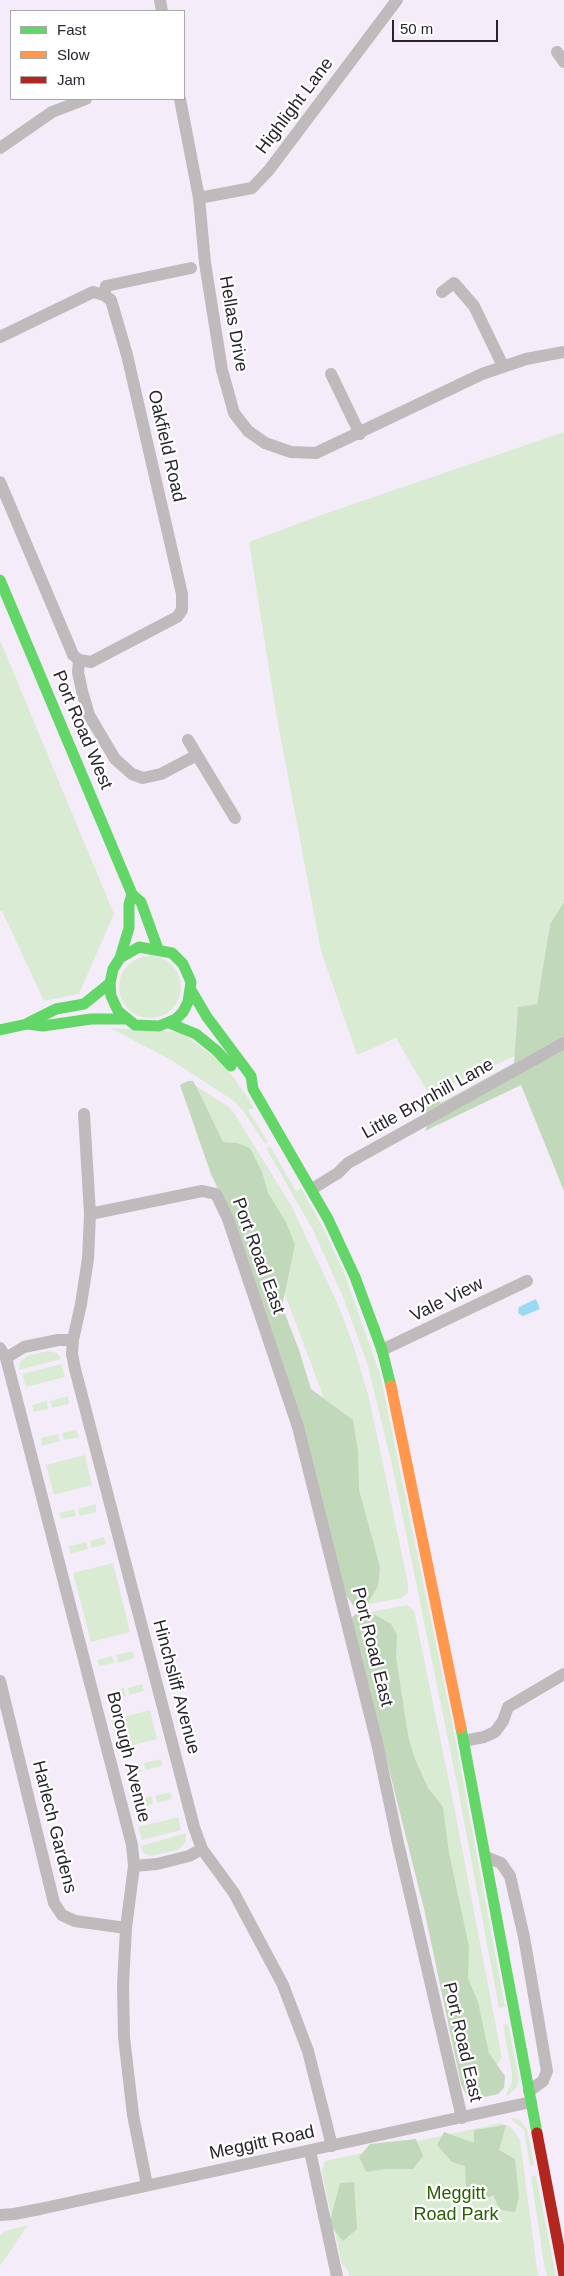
<!DOCTYPE html>
<html>
<head>
<meta charset="utf-8">
<style>
	body { margin:0 }
	#map { position:relative; width:564px; height:2276px; overflow:hidden; background:#f4edf9; font-family:Arial,sans-serif }
	canvas { display:block }
	.legend { position:absolute; left:10px; top:10px; width:175px; height:90px; box-sizing:border-box; background:#fff; border:1px solid #aaa7ab; margin:0; padding:6px 9px; list-style:none; font-size:15px; color:#2a242e }
	.legend li { display:flex; align-items:center; gap:10px; height:25px }
	.legend b { width:25px; border:1px solid #aaa7ab }
	.scale { position:absolute; left:392px; top:20px; width:106px; height:22px; box-sizing:border-box; border:2px solid #2a242e; border-top:0; padding-left:6px; font-size:15px; line-height:18px; white-space:nowrap; color:#2a242e; -webkit-text-stroke:4px #fff; paint-order:stroke }
</style>
</head>
<body>
<div id="map">
<canvas width="564" height="2276"></canvas>
<ul class="legend">
<li><b style="height:6px;background:#63d668"></b>Fast</li>
<li><b style="height:6px;background:#ff974d"></b>Slow</li>
<li><b style="height:6px;background:#b3261e"></b>Jam</li>
</ul>
<div class="scale">50 m</div>
</div>
<script>
const ctx = document.querySelector('canvas').getContext('2d');
ctx.lineJoin = 'round';
function fillPath(path, color) { ctx.fillStyle = color; ctx.fill(path, 'evenodd'); }
const poly = rows => new Path2D(rows.map(r => 'M' + r).join(''));
function trace(path, color, width, dash) { ctx.strokeStyle = color; ctx.lineWidth = width; ctx.lineCap = dash ? 'butt' : 'round'; ctx.setLineDash(dash || []); ctx.stroke(path); }
function write(font, color, halo, rows, align = 'center') {
  ctx.font = font + ' Arial,sans-serif'; ctx.lineWidth = 4.5; ctx.setLineDash([]); ctx.textBaseline = 'middle'; ctx.strokeStyle = halo; ctx.fillStyle = color; for (const [text, x, y, turn = 0] of rows) {
    ctx.save(); ctx.translate(x, y); ctx.rotate((+turn || 0) * Math.PI / 180); ctx.textAlign = isNaN(turn) ? turn : align; if (halo) ctx.strokeText(text, 0, 0); ctx.fillText(text, 0, 0); ctx.restore();
  }
}
fillPath(poly([
	[564,432,564,902,550,924,537,1004,518,1007,515,1056,429,1094,396,1038,357,1055,321,951,276,713,249,542,321,515],
	[0,640,114,914,79,994,44,1001,2,911,0,911],
	'119 987a31 31 0 1 1 62 0a31 31 0 1 1-62 0Z',
	[110,1028,180,1032,223,1063,246,1095,254,1108,248,1110,268,1142,265,1144,244,1112,234,1101,171,1060],
	[188,1081,229,1107,234,1113,291,1205,337,1302,353,1344,368,1394,381,1454,408,1584,408,1593,402,1598,354,1607,341,1500,322,1393,289,1305,256,1227],
	[270,1146,296,1191,301,1188,323,1228,343,1270,380,1374,451,1716,505,2007,499,2008,456,1779,392,1465,367,1363,343,1297,313,1230,266,1148],
	[47,1351,57,1353,61,1359,19,1370,20,1362,27,1356],
	[61,1364,65,1377,26,1387,22,1374],
	[68,1396,69,1404,52,1408,50,1401],
	[47,1401,48,1409,34,1412,32,1405],
	[76,1430,79,1437,64,1440,62,1433],
	[58,1434,60,1441,42,1446,41,1438],
	[85,1455,92,1485,54,1495,46,1465],
	[96,1504,96,1512,80,1516,78,1509],
	[74,1509,76,1516,61,1519,59,1513],
	[104,1537,106,1544,92,1548,90,1541],
	[86,1542,88,1549,70,1554,69,1546],
	[113,1563,130,1632,91,1642,73,1573],
	[407,1605,414,1610,455,1811,502,2058,496,2066,485,2062,383,1683,354,1615],
	[133,1651,134,1658,118,1663,116,1655],
	[112,1656,114,1663,99,1666,97,1660],
	[142,1684,144,1691,129,1695,128,1688],
	[124,1688,126,1696,108,1700,107,1693],
	[150,1710,157,1739,119,1749,111,1720],
	[161,1759,162,1766,145,1770,144,1763],
	[140,1764,142,1771,127,1774,125,1767],
	[170,1792,172,1799,157,1803,155,1796],
	[151,1796,153,1804,136,1808,135,1801],
	[178,1817,181,1830,142,1840,138,1827],
	[186,1833,186,1842,178,1850,150,1856,143,1852,140,1846],
	[508,2024,519,2079,517,2087,507,2096,506,2094,512,2082,512,2073,503,2025],
	[511,2117,520,2120,527,2129,534,2165,530,2166,524,2130,513,2121],
	[501,2123,511,2127,520,2140,538,2276,349,2276,348,2270,342,2264,323,2178,322,2170,325,2161],
	[536,2175,556,2276,547,2276,544,2264,531,2177],
	[28,2225,0,2266,0,2235,5,2231]
]), '#daebd4');
fillPath(poly([
	[564,902,564,1191,521,1085,425,1131,430,1120,420,1098,434,1095,441,1103,514,1063,518,1007,537,1004,550,924],
	[188,1081,193,1081,197,1088,223,1142,237,1143,250,1148,262,1172,268,1193,286,1222,295,1245,282,1306,299,1350,311,1389,353,1420,358,1452,359,1490,380,1567,378,1586,366,1606,355,1608,344,1592,232,1219,211,1174,180,1085],
	[358,1612,372,1613,391,1624,397,1635,396,1657,408,1735,414,1757,428,1788,443,1807,449,1853,469,1947,468,1978,478,2002,489,2053,505,2076,504,2088,498,2094,472,2100,468,2098,461,2084,424,1909,351,1618],
	[506,2125,499,2150,515,2159,519,2198,515,2212,500,2210,493,2195,483,2200,466,2188,465,2166,452,2162,437,2145,444,2132,474,2143,474,2130],
	[416,2139,423,2156,413,2169,385,2169,366,2172,359,2157,370,2144],
	[354,2182,357,2229,343,2241,329,2224,340,2183]
]), '#c2d8ba');
fillPath(poly([
	[536,1299,540,1309,523,1316,518,1313,519,1307]
]), '#98d9f3');
trace(poly([
	[160,0,162,11],
	[557,52,564,62],
	[180,99,199,198,205,263,222,370,234,413,248,431,265,443,291,452,316,453,482,374,526,359,564,352],
	[0,148,52,112,86,99],
	[199,198,252,188,269,170,397,0],
	[442,292,454,283,474,306,503,366],
	[0,337,93,292,104,295,106,286,191,268],
	[331,374,360,434],
	[0,482,69,645,73,655,79,660],
	[79,660,91,662,177,617,182,610,182,594,127,355,111,300,104,295],
	[79,660,78,672,82,691,89,715,115,759,132,774,143,778,161,774,197,755,235,818],
	[188,740,197,755],
	[84,1114,90,1214,88,1259,81,1304,73,1340,72,1354,75,1369,194,1827,202,1849,234,1893,283,1985,308,2051,332,2146],
	[312,1189,338,1173,348,1163,564,1043],
	[90,1214,202,1191,216,1194,228,1219,298,1427,377,1743,398,1843,462,2118],
	[0,1348,6,1358,132,1845,134,1866,126,1928,123,1985,124,2037,133,2115,147,2185],
	[382,1350,527,1281],
	[6,1358,24,1347,58,1340,73,1340],
	[0,1681,54,1903,62,1915,75,1921,126,1928],
	[464,1741,484,1737,495,1732,503,1721,508,1707,564,1674],
	[486,1857,501,1863,510,1876,524,1937,547,2071,543,2081,529,2091],
	[134,1866,157,1864,189,1856,202,1849],
	[310,2151,337,2276],
	[0,2215,14,2214,40,2209,531,2102]
]), '#bfbabb', 12);
trace(poly([
	[0,580,132,894,141,902,158,949],
	[139,947,172,953,183,964,191,982,188,1002,183,1012,176,1019,159,1026,135,1025,118,1011,111,996,110,983,113,969,120,958,139,947],
	[120,958,129,928,129,904,132,894],
	[191,990,207,1017,251,1076,253,1089,328,1219,355,1277,382,1350,391,1386],
	[28,1023,56,1009,84,1004,110,983],
	[169,1023,196,1034,217,1051,231,1066],
	[0,1030,27,1024,43,1026,91,1019,126,1019],
	[461,1728,537,2133]
]), '#63d668', 11);
trace(poly([
	[391,1386,461,1728]
]), '#ff974d', 11);
trace(poly([
	[537,2133,564,2275]
]), '#b3261e', 11);
write('18px', '#2a242e', '#fff', [
	["Highlight Lane",295,106,-53],
	["Hellas Drive",233,324,80],
	["Oakfield Road",166,446,77],
	["Port Road West",82,730,67],
	["Little Brynhill Lane",428,1099,-29],
	["Port Road East",258,1256,70],
	["Vale View",447,1300,-26],
	["Port Road East",372,1647,76],
	["Hinchsliff Avenue",176,1687,75],
	["Borough Avenue",128,1757,76],
	["Harlech Gardens",54,1827,76],
	["Port Road East",462,2042,77],
	["Meggitt Road",262,2143,-12]
]);
write('18px', '#296001', '#fff', [
	["Meggitt",456,2194],
	["Road Park",456,2215]
]);
</script>
</body>
</html>
